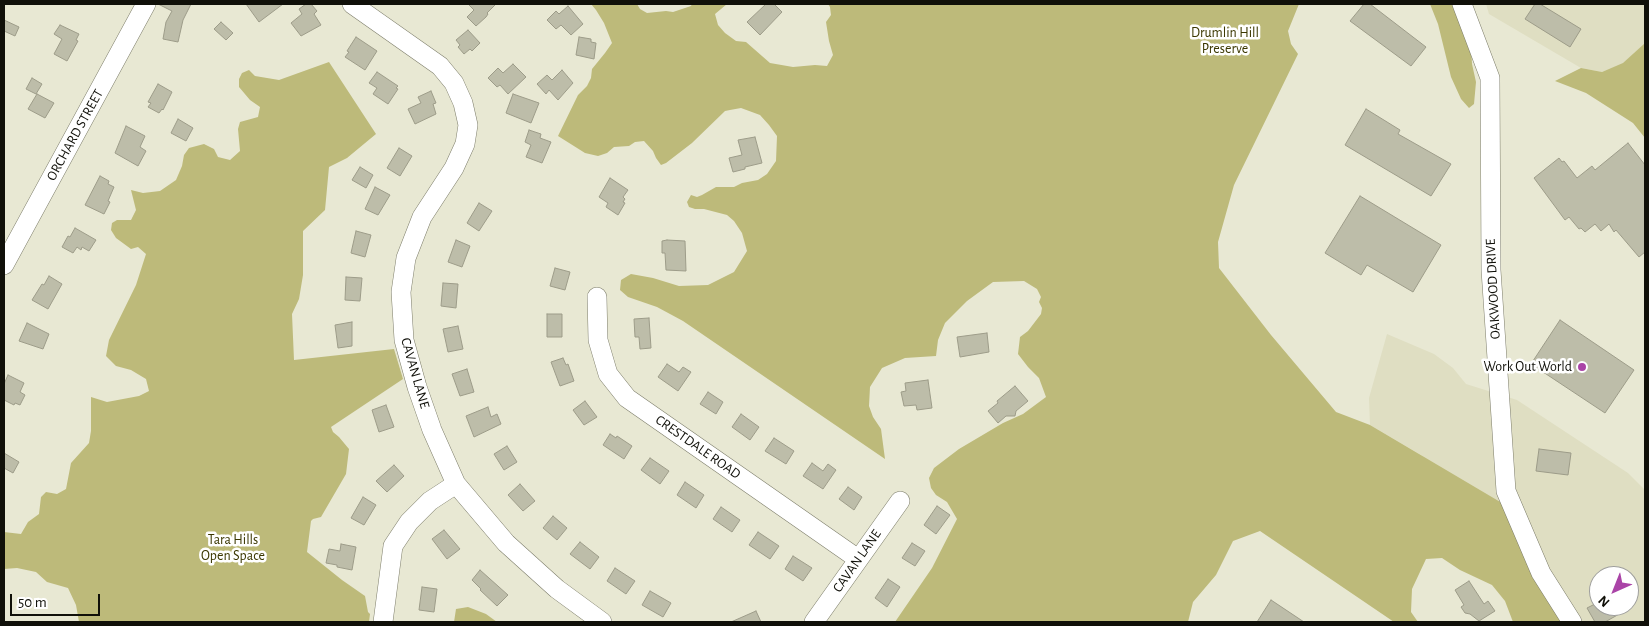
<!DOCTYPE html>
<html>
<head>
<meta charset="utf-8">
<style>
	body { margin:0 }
	#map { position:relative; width:1649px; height:626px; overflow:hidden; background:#e8e8d3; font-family:"Alegreya Sans",sans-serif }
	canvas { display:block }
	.frame { position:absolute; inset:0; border:5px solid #101009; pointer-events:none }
	.north { position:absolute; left:1589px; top:566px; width:50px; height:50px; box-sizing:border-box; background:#fff; border:1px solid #9f9f9d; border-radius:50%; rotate:224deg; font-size:14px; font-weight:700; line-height:20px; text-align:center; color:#101009 }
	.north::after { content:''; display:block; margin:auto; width:18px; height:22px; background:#aa44a7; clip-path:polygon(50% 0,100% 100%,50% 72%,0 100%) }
	.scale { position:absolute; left:10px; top:594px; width:90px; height:22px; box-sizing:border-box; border:2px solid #101009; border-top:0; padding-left:6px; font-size:15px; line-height:18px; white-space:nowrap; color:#101009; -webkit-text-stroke:4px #fff; paint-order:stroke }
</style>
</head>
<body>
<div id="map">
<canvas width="1649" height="626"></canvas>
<div class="frame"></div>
<div class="north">N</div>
<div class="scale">50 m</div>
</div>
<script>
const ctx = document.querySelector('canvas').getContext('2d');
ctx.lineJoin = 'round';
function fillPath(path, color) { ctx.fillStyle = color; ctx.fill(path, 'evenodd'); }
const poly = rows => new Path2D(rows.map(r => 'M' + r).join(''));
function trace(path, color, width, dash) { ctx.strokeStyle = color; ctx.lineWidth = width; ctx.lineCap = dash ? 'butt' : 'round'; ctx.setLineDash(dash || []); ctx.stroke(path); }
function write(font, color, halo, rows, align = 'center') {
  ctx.font = font + ' "Alegreya Sans",sans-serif'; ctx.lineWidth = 5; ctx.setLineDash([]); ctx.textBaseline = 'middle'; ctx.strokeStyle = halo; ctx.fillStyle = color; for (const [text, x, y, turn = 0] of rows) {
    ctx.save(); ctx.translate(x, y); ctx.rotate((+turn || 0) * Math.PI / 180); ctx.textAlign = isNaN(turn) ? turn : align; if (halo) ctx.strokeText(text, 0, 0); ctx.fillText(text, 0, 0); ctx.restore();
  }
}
fillPath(poly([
	[1486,4,1645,4,1645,43,1623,64,1602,72,1581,68,1489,14],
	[1387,334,1434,354,1453,368,1466,384,1517,400,1628,473,1645,490,1645,622,1572,622,1421,455,1370,425,1369,398],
	[1599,576,1629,576,1629,606,1599,606]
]), '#dfdec2');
fillPath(poly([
	[591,4,637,4,640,9,647,13,666,11,673,12,691,6,692,4,727,4,715,14,718,25,725,33,736,41,746,42,770,63,793,67,815,65,827,66,833,55,829,41,826,22,831,15,830,7,828,4,1299,4,1288,31,1291,44,1298,54,1234,185,1218,242,1219,268,1271,335,1336,412,1370,425,1507,506,1563,622,1513,622,1505,601,1492,585,1460,570,1442,558,1426,559,1412,589,1411,612,1418,622,1394,622,1260,531,1233,541,1216,575,1193,602,1188,622,895,622,932,568,957,519,947,502,936,495,931,488,929,478,934,468,959,449,1003,423,1023,414,1046,397,1039,378,1028,367,1018,354,1020,337,1028,331,1041,314,1042,308,1039,302,1041,297,1037,289,1024,281,993,282,967,301,945,323,938,340,936,356,905,358,882,368,870,387,869,406,873,417,881,429,885,459,683,321,657,307,628,297,620,290,621,280,631,274,653,278,679,286,708,285,734,272,747,251,742,233,734,221,727,215,704,209,695,209,689,207,687,202,691,195,697,197,702,195,716,187,734,187,742,183,758,180,767,174,776,161,777,136,769,125,760,115,741,108,730,110,725,111,692,143,666,163,661,165,656,158,653,151,644,141,635,142,629,146,614,147,607,153,598,156,585,153,558,136,578,95,587,86,591,78,592,69,605,53,612,43,604,23,596,10],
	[1430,4,1458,4,1471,47,1472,64,1476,82,1474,104,1469,108,1461,99,1451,77,1438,24],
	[1645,43,1645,138,1633,123,1586,93,1555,81,1581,68,1602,72,1623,63],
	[329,62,376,134,347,158,329,167,325,210,303,231,303,275,299,299,292,314,294,360,394,349,403,379,331,427,333,432,339,437,349,449,346,474,321,517,313,519,311,521,307,552,342,580,365,596,368,612,370,614,369,622,79,622,76,605,68,588,47,582,36,572,17,568,4,569,4,532,21,534,28,522,39,514,41,497,46,492,57,494,66,489,71,463,89,443,91,431,91,397,107,402,139,396,149,391,146,379,131,370,116,366,106,356,109,340,136,285,146,254,138,247,131,249,116,238,111,230,112,223,117,220,131,220,136,210,131,190,143,193,160,191,176,180,182,166,184,155,189,148,204,144,214,149,218,157,230,160,240,151,238,129,240,122,258,117,260,107,250,100,239,87,239,79,242,73,249,70,255,76,279,80],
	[468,607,486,614,497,622,454,622,456,609]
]), '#bdba7a');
const building = poly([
	[158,4,191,4,183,20,178,42,163,39,166,22,172,11,158,4],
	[246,4,283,4,259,22,246,4],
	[306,4,311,4,317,11,314,14,321,25,301,36,291,23,302,14,299,9,306,4],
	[468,4,496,4,487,13,488,14,486,17,476,26,467,17,474,10,468,4],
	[766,4,774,4,782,12,760,35,747,22,766,4],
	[1364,4,1370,4,1426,47,1411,66,1350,21,1364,4],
	[1535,4,1540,4,1581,29,1570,47,1525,19,1535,4],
	[568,6,583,24,571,35,561,25,556,29,547,20,556,11,559,14,568,6],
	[4,20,19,27,15,36,4,31,4,20],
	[221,22,233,33,226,40,214,29,221,22],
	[60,25,79,34,76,40,78,41,67,61,54,54,62,39,54,34,60,25],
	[468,30,480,43,472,51,470,49,464,54,458,47,460,45,456,40,468,30],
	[356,37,377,51,365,70,345,57,349,52,347,51,356,37],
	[579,37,591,39,591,42,596,43,594,59,576,55,579,37],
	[513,64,526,77,508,94,500,85,497,87,488,78,498,68,503,73,513,64],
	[562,70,573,83,558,100,549,90,546,94,537,84,547,75,552,80,562,70],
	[377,72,398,86,396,88,398,89,388,104,373,94,377,88,369,83,377,72],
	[32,78,42,84,36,94,26,89,32,78],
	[158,84,172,92,163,110,162,109,159,113,148,107,151,103,148,102,158,84],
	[431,91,436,103,433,104,436,114,415,124,408,109,421,103,418,97,431,91],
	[37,94,54,103,45,118,28,109,37,94],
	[513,94,539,103,531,123,506,113,513,94],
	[1366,109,1400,130,1398,134,1451,164,1431,196,1345,145,1366,109],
	[178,119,193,128,186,141,171,133,178,119],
	[126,126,145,136,140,147,146,151,138,166,115,153,126,126],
	[529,130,541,134,540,138,551,142,542,163,526,157,531,145,525,142,529,130],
	[755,137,762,163,745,167,745,169,733,172,729,158,742,155,738,140,755,137],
	[1628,143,1645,165,1645,252,1639,257,1616,230,1614,232,1609,224,1601,231,1595,224,1585,232,1581,228,1579,229,1569,217,1565,220,1534,178,1559,158,1562,162,1564,161,1577,178,1592,166,1595,170,1628,143],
	[399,148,412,156,400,176,387,168,399,148],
	[360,167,373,175,366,188,352,180,360,167],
	[100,176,109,181,108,184,114,187,108,201,110,202,104,214,85,205,100,176],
	[610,178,628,190,623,197,625,199,623,202,625,203,618,215,606,207,608,203,599,197,610,178],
	[375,187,390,195,378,215,365,209,375,187],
	[1360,196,1441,245,1413,292,1367,265,1361,275,1325,253,1360,196],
	[479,203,492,211,479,231,467,223,479,203],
	[75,228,96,240,89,251,82,247,81,250,77,247,73,253,62,247,68,236,70,237,75,228],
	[356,231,371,235,365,257,351,253,356,231],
	[456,240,470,246,462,267,448,262,456,240],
	[667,240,685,241,686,271,666,270,665,253,662,253,662,241,667,240],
	[555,268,570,272,565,290,550,286,555,268],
	[49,276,62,284,48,309,32,300,42,284,44,285,49,276],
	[346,277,362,278,360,301,345,300,346,277],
	[443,283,458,284,456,308,441,306,443,283],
	[547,314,562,314,562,337,547,337,547,314],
	[649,318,651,348,640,349,639,337,635,337,634,319,649,318],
	[1560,320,1634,370,1605,413,1531,364,1560,320],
	[352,322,352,346,338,348,335,325,352,322],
	[27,323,49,334,43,349,19,341,27,323],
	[458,326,463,349,448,352,443,329,458,326],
	[987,333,989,352,960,357,957,337,987,333],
	[563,358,566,365,568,364,574,381,560,386,551,362,563,358],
	[667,364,679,372,683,367,691,372,678,391,658,377,667,364],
	[467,369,474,392,460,396,452,374,467,369],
	[8,375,24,383,20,392,25,395,20,405,15,403,14,405,4,400,4,384,8,375],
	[928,380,932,408,917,410,916,405,904,406,901,392,906,391,905,383,928,380],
	[1015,386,1028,401,1016,411,1015,416,1006,416,998,423,988,411,998,403,997,401,1015,386],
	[708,392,723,402,716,414,700,404,708,392],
	[585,401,597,417,584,425,573,410,585,401],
	[386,405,394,427,379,432,372,410,386,405],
	[488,407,491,417,497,414,501,424,474,437,466,416,488,407],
	[741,414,759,427,750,440,732,427,741,414],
	[610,434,616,438,617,436,632,446,624,459,603,445,610,434],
	[774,438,794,451,786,464,765,451,774,438],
	[507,446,517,462,504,470,494,454,507,446],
	[1539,449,1571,453,1568,475,1536,471,1539,449],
	[4,453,19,462,13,473,4,468,4,453],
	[650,458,669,471,660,484,641,470,650,458],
	[812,463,823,471,828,464,836,470,823,489,803,476,812,463],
	[394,465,404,476,387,492,376,481,394,465],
	[685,482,704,495,696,508,677,495,685,482],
	[520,484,535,501,523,511,508,495,520,484],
	[848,487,862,497,854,510,839,499,848,487],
	[363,497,376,505,364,525,351,518,363,497],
	[937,506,950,515,936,534,924,525,937,506],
	[721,507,740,520,732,532,713,519,721,507],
	[553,516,567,528,557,540,543,528,553,516],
	[444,530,460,549,447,559,432,539,444,530],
	[758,532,779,546,770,559,749,545,758,532],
	[580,542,599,557,590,569,570,554,580,542],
	[912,543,925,551,915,566,902,558,912,543],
	[341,544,356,547,352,570,337,567,337,565,326,563,329,549,340,551,341,544],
	[793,556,812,568,803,581,785,569,793,556],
	[615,568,635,581,626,594,607,581,615,568],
	[480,570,508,595,497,606,480,590,481,589,472,580,480,570],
	[888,579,900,587,887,607,875,598,888,579],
	[1469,581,1484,604,1488,601,1495,611,1479,621,1470,614,1465,613,1461,607,1464,605,1455,590,1469,581],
	[422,587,437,589,434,612,419,610,422,587],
	[650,591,671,603,663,617,642,605,650,591],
	[1271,600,1304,622,1257,622,1271,600],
	[1599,602,1599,606,1617,606,1621,613,1605,622,1595,622,1587,608,1599,602],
	[756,611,761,622,731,622,756,611]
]);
fillPath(building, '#bdbda9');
trace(building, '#9d9c89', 1);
const minor = poly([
	[352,4,440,66,454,83,463,103,468,125,465,144,454,168,422,217,406,258,401,292,404,340,417,387,432,430,456,484,506,543,557,589,602,622],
	[1462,4,1490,78,1491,270,1506,491,1541,573,1572,622],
	[4,265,146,4],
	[597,297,598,340,608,374,627,398,858,559],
	[383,622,393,546,409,522,430,501,456,484],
	[814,622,900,501]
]);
trace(minor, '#7d7d6a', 20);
trace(minor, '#fff', 19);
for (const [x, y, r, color] of [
	[1582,367,5,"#aa44a7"]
]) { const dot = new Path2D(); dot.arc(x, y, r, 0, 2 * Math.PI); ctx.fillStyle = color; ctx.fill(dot); trace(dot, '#fff', 2); }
write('14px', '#3b3700', '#fff', [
	["Drumlin Hill",1225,33],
	["Preserve",1225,49],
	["Tara Hills",233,540],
	["Open Space",233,556]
]);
write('14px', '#101009', '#fff', [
	["ORCHARD STREET",75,135,-61],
	["OAKWOOD DRIVE",1493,289,-93],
	["CAVAN LANE",415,373,74],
	["CRESTDALE ROAD",698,447,35],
	["CAVAN LANE",857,561,-55]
]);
write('14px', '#101009', '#fff', [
	["Work Out World",1572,367]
], 'right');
</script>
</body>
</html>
